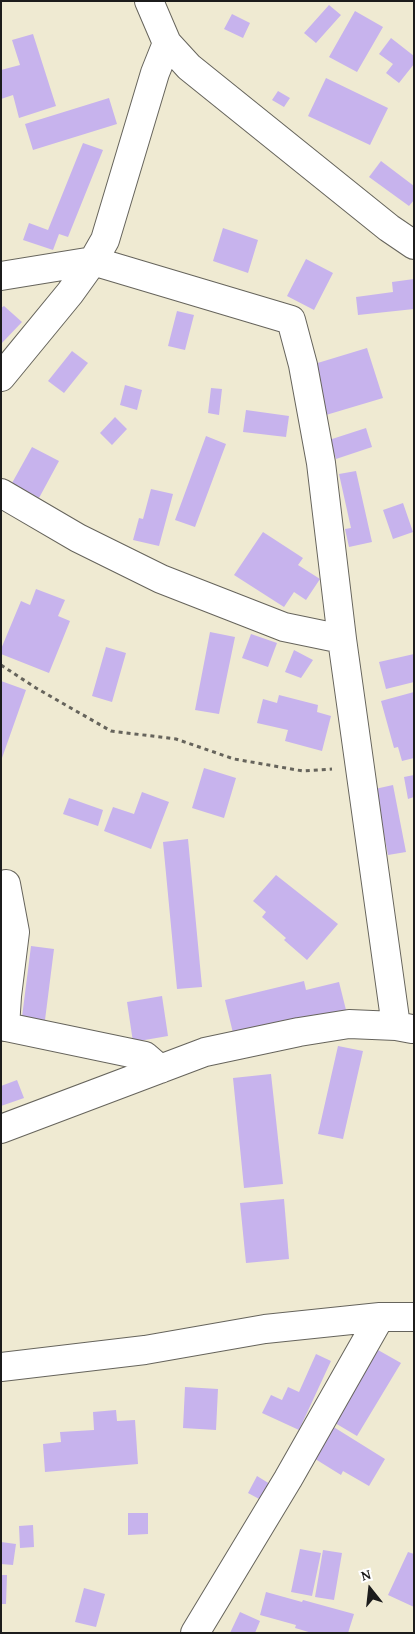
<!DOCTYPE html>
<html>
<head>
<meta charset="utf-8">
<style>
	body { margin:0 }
	#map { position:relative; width:415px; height:1634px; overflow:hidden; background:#efead2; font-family:"Gentium Book Plus",serif }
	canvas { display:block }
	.frame { position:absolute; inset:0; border:2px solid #1c1c1c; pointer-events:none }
	.north { position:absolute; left:345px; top:1564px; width:50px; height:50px; -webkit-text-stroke:4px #fff; paint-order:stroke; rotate:344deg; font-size:14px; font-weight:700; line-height:20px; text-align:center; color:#1c1c1c }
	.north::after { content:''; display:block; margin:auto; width:18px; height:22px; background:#1c1c1c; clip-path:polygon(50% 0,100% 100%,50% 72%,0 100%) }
</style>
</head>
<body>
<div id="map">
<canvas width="415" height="1634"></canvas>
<div class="frame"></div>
<div class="north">N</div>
</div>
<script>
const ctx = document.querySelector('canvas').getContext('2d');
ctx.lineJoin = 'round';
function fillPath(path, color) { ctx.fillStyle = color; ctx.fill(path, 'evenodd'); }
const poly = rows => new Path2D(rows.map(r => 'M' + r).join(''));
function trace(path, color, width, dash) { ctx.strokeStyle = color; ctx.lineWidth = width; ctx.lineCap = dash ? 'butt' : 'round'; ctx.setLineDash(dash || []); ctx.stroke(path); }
fillPath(poly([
	[329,5,341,15,316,43,304,33],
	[355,11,383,27,357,72,329,57],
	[232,14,250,23,243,38,224,29],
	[33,34,56,106,19,118,13,95,1,99,1,70,20,65,12,40],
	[391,38,414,56,414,64,399,83,386,73,393,64,379,54],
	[326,78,388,108,370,145,308,116],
	[278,91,290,98,284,107,272,100],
	[109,98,117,124,33,150,25,124],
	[83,143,103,150,68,237,59,234,53,250,23,240,29,223,48,230],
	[381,161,414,186,414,200,409,206,369,177],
	[223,228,258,240,248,273,213,261],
	[306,259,333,273,314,310,287,296],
	[414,279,414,309,358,315,356,297,393,292,392,282],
	[4,306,22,322,1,344,1,308],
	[177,311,194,315,185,350,168,346],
	[367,348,383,398,326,415,311,365],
	[72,351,88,363,64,393,48,381],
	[125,385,142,390,137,410,120,405],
	[211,388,222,389,219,415,208,413],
	[246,410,289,416,286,437,243,432],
	[115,417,127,429,112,445,100,433],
	[366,428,372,447,336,459,329,440],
	[206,436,226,444,195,527,175,520],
	[32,447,59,461,39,498,12,483],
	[356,471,372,542,349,547,345,529,351,528,339,474],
	[151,489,173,494,159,546,133,540,139,518,143,519],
	[403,503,413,532,393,539,383,510],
	[263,532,303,558,298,565,320,579,306,600,294,592,284,607,234,575],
	[36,589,65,600,58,616,70,621,49,673,1,654,1,649,21,601,30,605],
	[210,632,235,637,219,714,195,710],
	[251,634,277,643,268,667,242,658],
	[106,647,126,653,112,702,92,696],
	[294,650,313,660,301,678,285,672],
	[414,654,414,682,386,689,379,662],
	[1,681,26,690,2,758,1,758],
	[414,692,414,758,402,761,398,747,394,748,381,701],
	[279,695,318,705,317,712,331,716,322,751,285,741,288,730,257,723,263,699,277,703],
	[204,768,236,778,224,818,192,808],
	[414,775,414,797,408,799,404,777],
	[393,785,406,852,388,855,375,789],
	[142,792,169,802,151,849,104,831,113,807,134,814],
	[69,798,103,810,98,826,63,814],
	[188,839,202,987,177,989,163,842],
	[276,875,338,924,307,960,284,940,286,938,262,917,266,912,253,901],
	[31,946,54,949,45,1020,22,1017],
	[304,981,306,990,339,982,346,1010,234,1037,225,1000],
	[162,996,168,1036,133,1042,127,1002],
	[338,1046,363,1051,343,1139,318,1134],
	[271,1074,283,1184,244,1188,233,1078],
	[17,1080,24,1098,1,1106,1,1086],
	[284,1199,289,1259,246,1263,240,1203],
	[378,1350,401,1363,357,1436,335,1423],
	[316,1354,331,1361,299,1430,262,1413,271,1395,282,1400,288,1387,299,1392],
	[185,1387,218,1389,216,1430,183,1428],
	[116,1410,117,1421,135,1420,138,1464,45,1472,43,1444,61,1442,60,1432,94,1430,93,1412],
	[332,1426,385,1459,369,1486,343,1471,341,1475,312,1457],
	[257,1476,270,1484,261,1500,248,1493],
	[128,1513,148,1513,148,1534,128,1535],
	[33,1525,34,1547,20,1548,19,1526],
	[1,1542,16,1544,13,1565,1,1564],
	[300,1549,321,1553,312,1596,291,1592],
	[323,1550,342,1553,334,1600,315,1597],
	[408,1552,414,1554,414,1607,388,1595],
	[1,1575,7,1575,6,1604,1,1604],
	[84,1588,105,1594,96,1627,75,1622],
	[266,1592,302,1602,303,1600,354,1614,348,1633,312,1633,295,1628,296,1625,260,1615],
	[240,1612,260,1621,255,1633,230,1633]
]), '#c7b3ed');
const minor = poly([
	[149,1,167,43,189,67,389,228,414,245],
	[1,276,93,261,291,320,303,365,321,463,342,639,396,1026],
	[1,377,70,293,93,261,105,240,155,73,167,43],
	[1,493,78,538,161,579,284,627,342,639],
	[1,1026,145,1056,160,1069],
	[5,1027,7,996,15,932,6,884],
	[1,1129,205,1052,299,1032,349,1024,396,1026,412,1029],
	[1,1367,145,1350,265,1329,380,1317,414,1317],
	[195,1633,288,1479,380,1317]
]);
trace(minor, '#66645c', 30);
trace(poly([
	[1,665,36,688,111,731,176,739,234,759,303,771,332,769]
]), '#66645c', 3, [4, 4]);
trace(minor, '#fff', 28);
</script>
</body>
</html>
